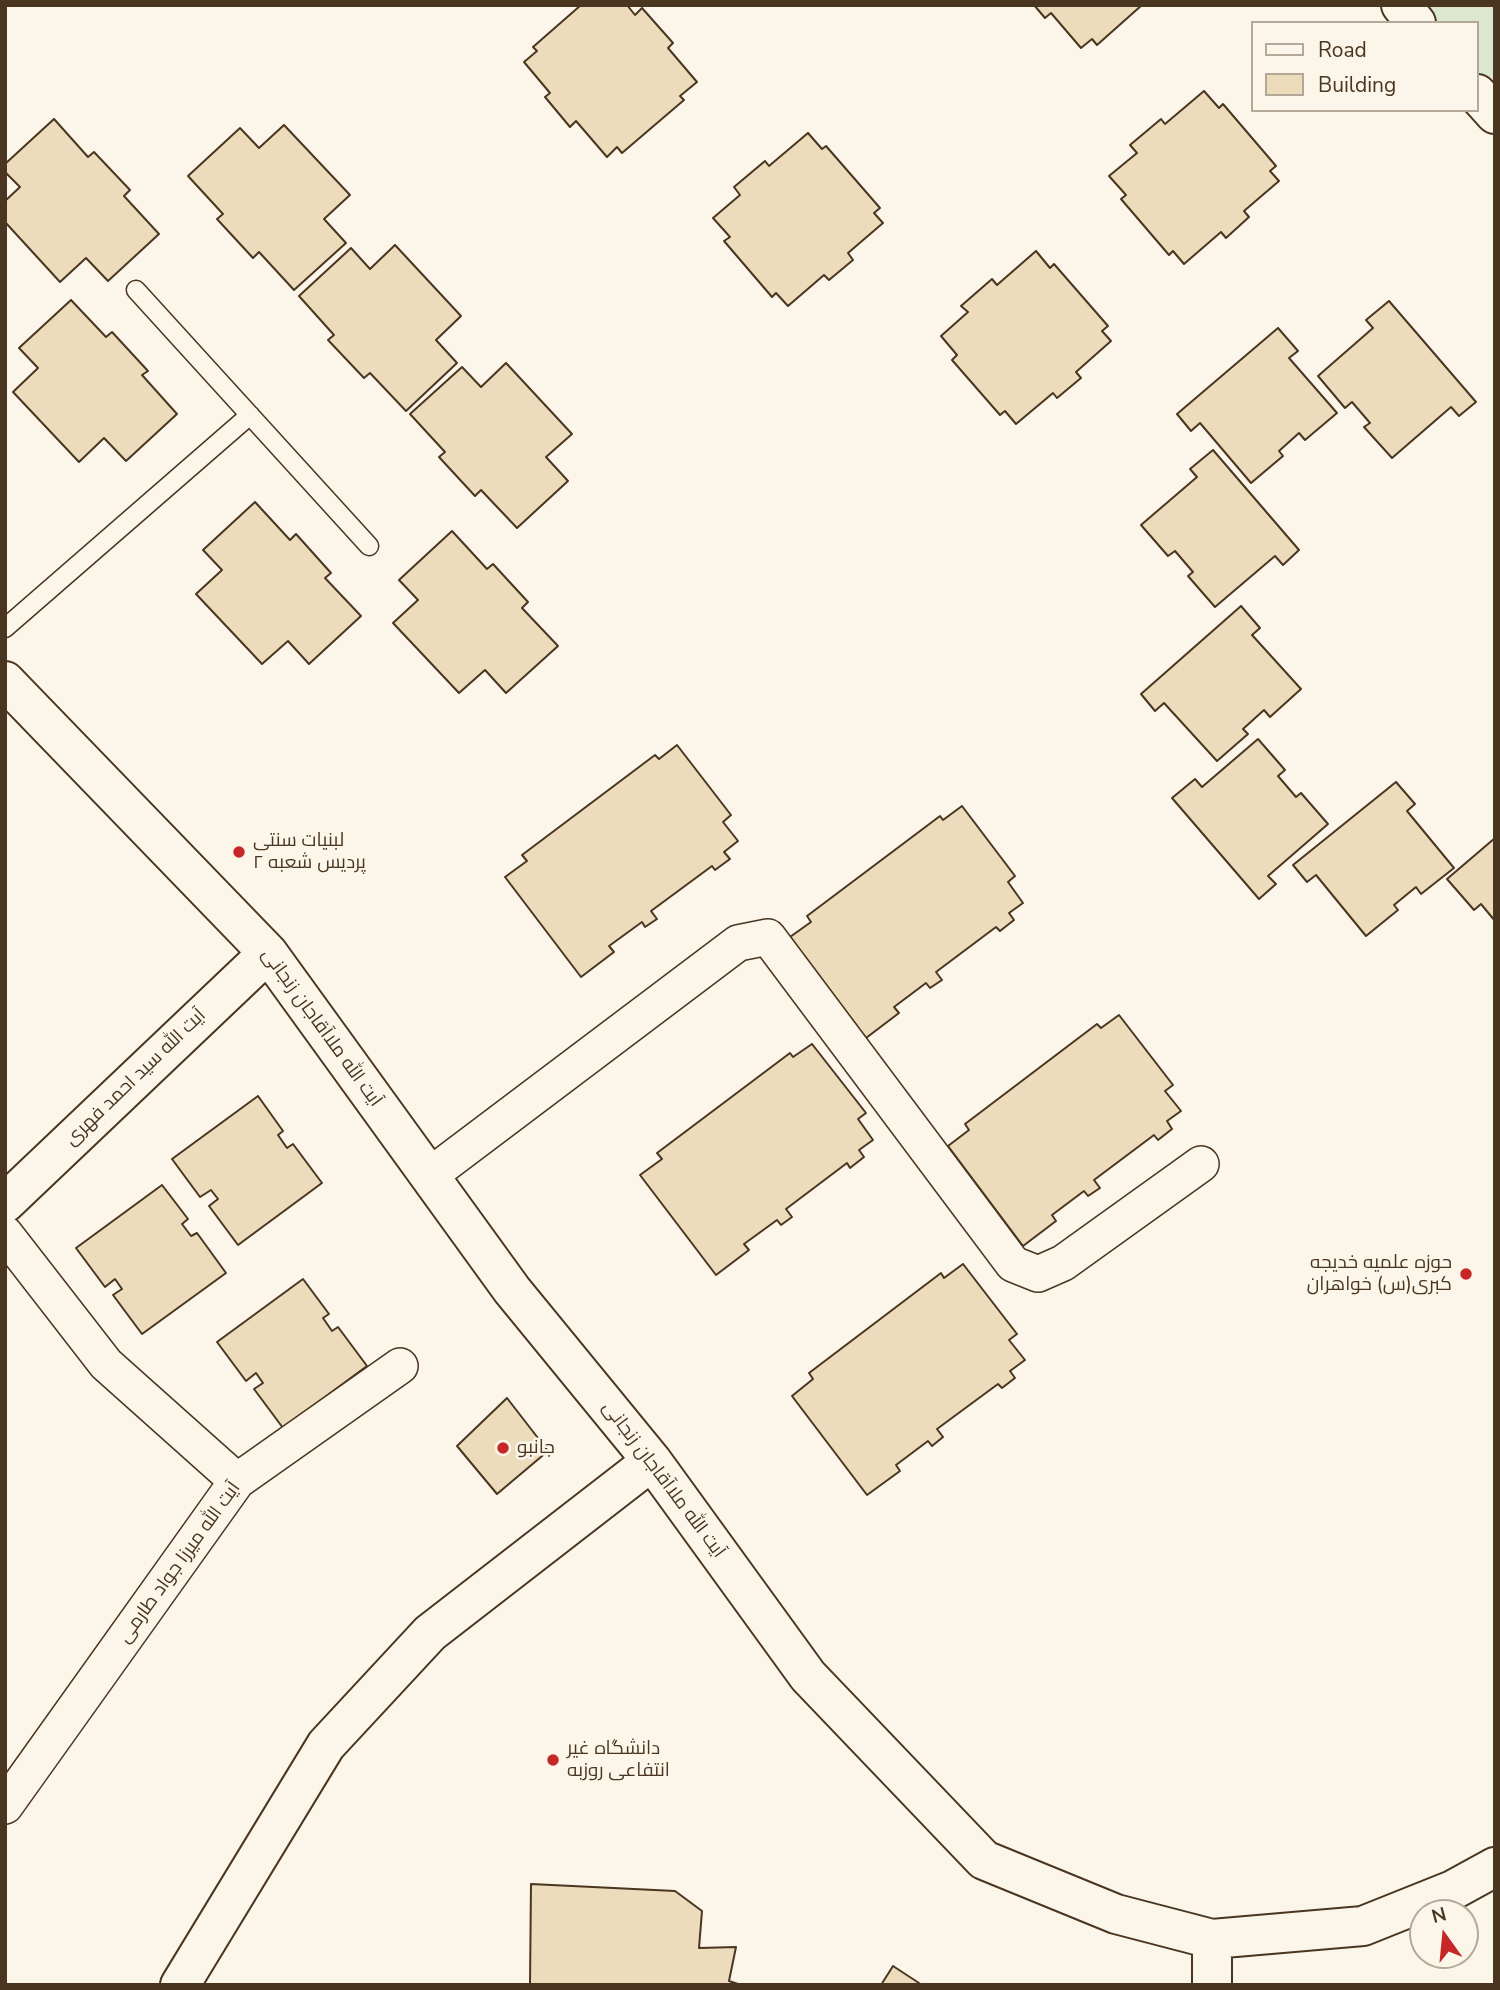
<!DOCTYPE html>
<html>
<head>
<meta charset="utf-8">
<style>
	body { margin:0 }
	#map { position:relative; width:1500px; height:1990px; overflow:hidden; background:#fbf6e9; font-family:"Nunito Sans",sans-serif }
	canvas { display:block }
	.frame { position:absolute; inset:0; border:7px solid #4a3520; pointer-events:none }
	.legend { position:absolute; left:1251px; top:21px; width:228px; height:91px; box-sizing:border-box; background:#fbf6e9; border:2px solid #b4a999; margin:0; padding:9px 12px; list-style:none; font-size:21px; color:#4a3520 }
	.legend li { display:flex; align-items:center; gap:14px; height:35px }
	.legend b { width:35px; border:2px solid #b4a999 }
	.north { position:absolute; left:1409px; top:1899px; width:70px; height:70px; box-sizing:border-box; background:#fbf6e9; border:2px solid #b4a999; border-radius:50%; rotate:345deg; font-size:19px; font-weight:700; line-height:28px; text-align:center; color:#4a3520 }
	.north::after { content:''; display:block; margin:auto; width:24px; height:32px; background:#c62828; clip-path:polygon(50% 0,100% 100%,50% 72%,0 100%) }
</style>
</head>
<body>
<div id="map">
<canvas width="1500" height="1990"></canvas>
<div class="frame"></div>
<ul class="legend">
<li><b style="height:9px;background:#fbf6e9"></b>Road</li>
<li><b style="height:19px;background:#ecdcbc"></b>Building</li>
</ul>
<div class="north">N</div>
</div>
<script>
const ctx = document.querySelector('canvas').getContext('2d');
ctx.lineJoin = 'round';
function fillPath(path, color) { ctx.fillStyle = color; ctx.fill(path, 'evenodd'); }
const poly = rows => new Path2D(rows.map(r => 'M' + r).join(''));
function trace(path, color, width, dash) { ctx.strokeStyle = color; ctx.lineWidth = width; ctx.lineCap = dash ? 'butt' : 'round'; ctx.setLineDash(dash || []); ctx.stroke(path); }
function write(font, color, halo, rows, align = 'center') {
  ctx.font = font + ' "Nunito Sans",Cairo,sans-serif'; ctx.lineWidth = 5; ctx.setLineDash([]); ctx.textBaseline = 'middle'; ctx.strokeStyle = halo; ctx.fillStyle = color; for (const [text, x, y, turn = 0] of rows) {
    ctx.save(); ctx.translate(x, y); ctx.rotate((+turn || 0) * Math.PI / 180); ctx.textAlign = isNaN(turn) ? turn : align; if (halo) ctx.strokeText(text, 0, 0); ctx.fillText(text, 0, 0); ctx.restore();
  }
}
const green = poly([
	[1400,5,1495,5,1495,110,1477,90,1477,23,1416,23,1400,5]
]);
fillPath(green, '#dce7d0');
trace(green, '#887966', 2);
const building = poly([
	[581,5,627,5,635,15,642,8,673,43,668,48,697,82,680,96,684,100,622,153,617,147,607,157,576,121,570,127,545,97,550,93,524,62,537,51,533,47,581,5],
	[1034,5,1142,5,1097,45,1092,39,1081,48,1051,13,1045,18,1034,5],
	[1204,91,1219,108,1223,104,1276,166,1270,171,1279,181,1244,211,1249,217,1226,238,1221,232,1184,264,1173,251,1169,255,1121,199,1126,195,1109,176,1137,153,1130,145,1161,119,1165,124,1204,91],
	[54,119,88,157,94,152,130,190,124,196,159,234,108,281,86,258,60,282,5,222,5,201,20,187,5,172,5,164,54,119],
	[284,125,350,195,324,219,346,243,294,290,259,252,253,258,217,219,223,214,188,176,240,128,259,148,284,125],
	[808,133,822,149,826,146,880,208,874,213,883,223,848,253,853,260,829,280,824,275,788,306,776,293,772,297,724,241,730,237,713,218,740,195,734,187,765,161,769,166,808,133],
	[395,245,461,316,436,340,457,363,406,411,370,373,364,378,328,340,334,335,299,296,351,248,370,269,395,245],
	[1036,251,1050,268,1054,264,1108,326,1102,331,1111,341,1076,372,1081,378,1057,398,1053,393,1016,424,1005,411,1000,415,952,360,957,355,941,336,968,312,961,306,992,279,997,285,1036,251],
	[71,300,106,337,112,332,148,371,142,375,177,414,126,461,104,438,79,462,13,392,38,368,19,348,71,300],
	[1389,301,1476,402,1459,416,1451,407,1392,458,1364,427,1370,423,1352,402,1345,408,1318,376,1373,328,1366,320,1389,301],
	[1278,328,1298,351,1289,358,1337,413,1305,440,1299,433,1279,451,1283,456,1251,483,1200,423,1191,431,1177,414,1278,328],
	[506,363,572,434,546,457,568,481,517,528,481,490,475,496,439,457,445,452,410,414,462,367,481,387,506,363],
	[1213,450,1299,550,1283,565,1275,556,1215,607,1188,576,1193,572,1175,551,1168,556,1141,525,1197,477,1190,469,1213,450],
	[255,502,290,540,296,534,331,573,325,578,361,616,309,664,288,641,262,664,196,594,222,570,203,550,255,502],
	[452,531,487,569,493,564,528,602,522,608,558,646,506,693,485,670,459,693,393,623,418,600,399,580,452,531],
	[1241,606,1260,628,1252,635,1301,689,1270,717,1264,710,1243,729,1248,734,1217,761,1164,703,1155,711,1141,694,1241,606],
	[1258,739,1285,770,1278,776,1296,797,1301,793,1328,824,1268,876,1276,884,1259,899,1172,798,1195,779,1202,787,1258,739],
	[677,745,731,815,723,822,738,841,724,852,730,859,715,870,712,866,651,911,657,919,645,927,642,922,609,946,614,952,581,977,505,877,527,861,522,855,655,755,659,759,677,745],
	[1396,782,1415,804,1407,811,1454,868,1421,894,1416,887,1394,905,1398,910,1366,936,1316,875,1307,882,1293,865,1396,782],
	[962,806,1015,876,1008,882,1023,903,1009,913,1014,920,1000,931,996,927,936,972,942,980,930,988,926,983,894,1007,899,1013,866,1038,790,937,811,922,807,916,940,816,943,820,962,806],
	[1495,838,1495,921,1481,904,1474,910,1447,879,1495,838],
	[1119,1015,1173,1085,1165,1091,1181,1111,1167,1121,1172,1129,1158,1140,1154,1135,1094,1180,1100,1188,1088,1196,1084,1191,1052,1215,1056,1221,1023,1246,948,1146,969,1130,965,1124,1097,1024,1101,1028,1119,1015],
	[812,1044,866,1113,858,1119,873,1140,859,1150,864,1157,850,1168,847,1163,786,1209,792,1217,781,1225,777,1220,744,1244,749,1250,716,1275,640,1175,662,1159,657,1153,790,1053,793,1057,812,1044],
	[258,1096,283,1131,278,1135,287,1148,293,1144,322,1183,238,1245,209,1206,218,1199,211,1190,200,1197,172,1159,258,1096],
	[162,1185,188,1219,182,1224,191,1236,197,1233,226,1273,142,1334,113,1295,122,1289,115,1279,105,1287,76,1248,162,1185],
	[963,1264,1017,1334,1009,1340,1025,1360,1010,1371,1015,1378,1002,1388,998,1384,937,1429,943,1437,932,1446,928,1441,896,1465,900,1471,867,1495,792,1396,813,1379,809,1373,941,1273,944,1278,963,1264],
	[303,1279,329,1314,323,1318,332,1331,338,1327,367,1366,283,1428,254,1389,263,1383,256,1373,246,1381,217,1342,303,1279],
	[507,1398,548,1451,497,1494,457,1446,507,1398],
	[531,1884,675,1891,702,1911,699,1948,736,1947,729,1981,741,1985,530,1985,531,1884],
	[893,1966,922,1985,881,1985,893,1966]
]);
fillPath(building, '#ecdcbc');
trace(building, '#4a3520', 2);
const lane = poly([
	[136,290,369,546],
	[5,628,250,415]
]);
const street = poly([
	[429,1176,738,943,768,937,1013,1264,1038,1274,1063,1263,1201,1164],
	[5,1234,106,1364,237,1481],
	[5,1806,237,1481,400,1366]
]);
const secondary = poly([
	[1401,5,1416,23],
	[1477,94,1495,114],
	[5,681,268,953,512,1290,652,1461,808,1676,984,1860,1116,1914,1212,1939,1363,1926,1453,1890,1495,1867],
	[5,1203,268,953],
	[1212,1939,1212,1985],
	[180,1985,326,1745,430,1633,652,1461]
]);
trace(lane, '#4a3520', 21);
trace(street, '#4a3520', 38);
trace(secondary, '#4a3520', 42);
trace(lane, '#fbf6e9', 18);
trace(street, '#fbf6e9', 35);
trace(secondary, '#fbf6e9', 38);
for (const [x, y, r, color] of [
	[239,852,7,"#c62828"],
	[1466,1274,7,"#c62828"],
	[503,1448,7,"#c62828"],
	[553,1760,7,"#c62828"]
]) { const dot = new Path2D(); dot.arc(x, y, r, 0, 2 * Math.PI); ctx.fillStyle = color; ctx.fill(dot); trace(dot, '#fbf6e9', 2.5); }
write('19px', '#4a3520', '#fbf6e9', [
	["لبنیات سنتی",253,841],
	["پردیس شعبه ۲",253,863],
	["حوزه علمیه خدیجه",1452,1263,"right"],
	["کبری(س) خواهران",1452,1285,"right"],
	["جانبو",517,1448],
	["دانشگاه غیر",567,1749],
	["انتفاعی روزبه",567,1771]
], 'left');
write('19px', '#4a3520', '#fbf6e9', [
	["آیت الله ملاآقاجان زنجانی",321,1028,54],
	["آیت الله سید احمد فهری",136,1078,-44],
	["آیت الله ملاآقاجان زنجانی",663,1480,53],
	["آیت الله میرزا جواد طارمی",180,1563,-54]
]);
</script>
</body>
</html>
